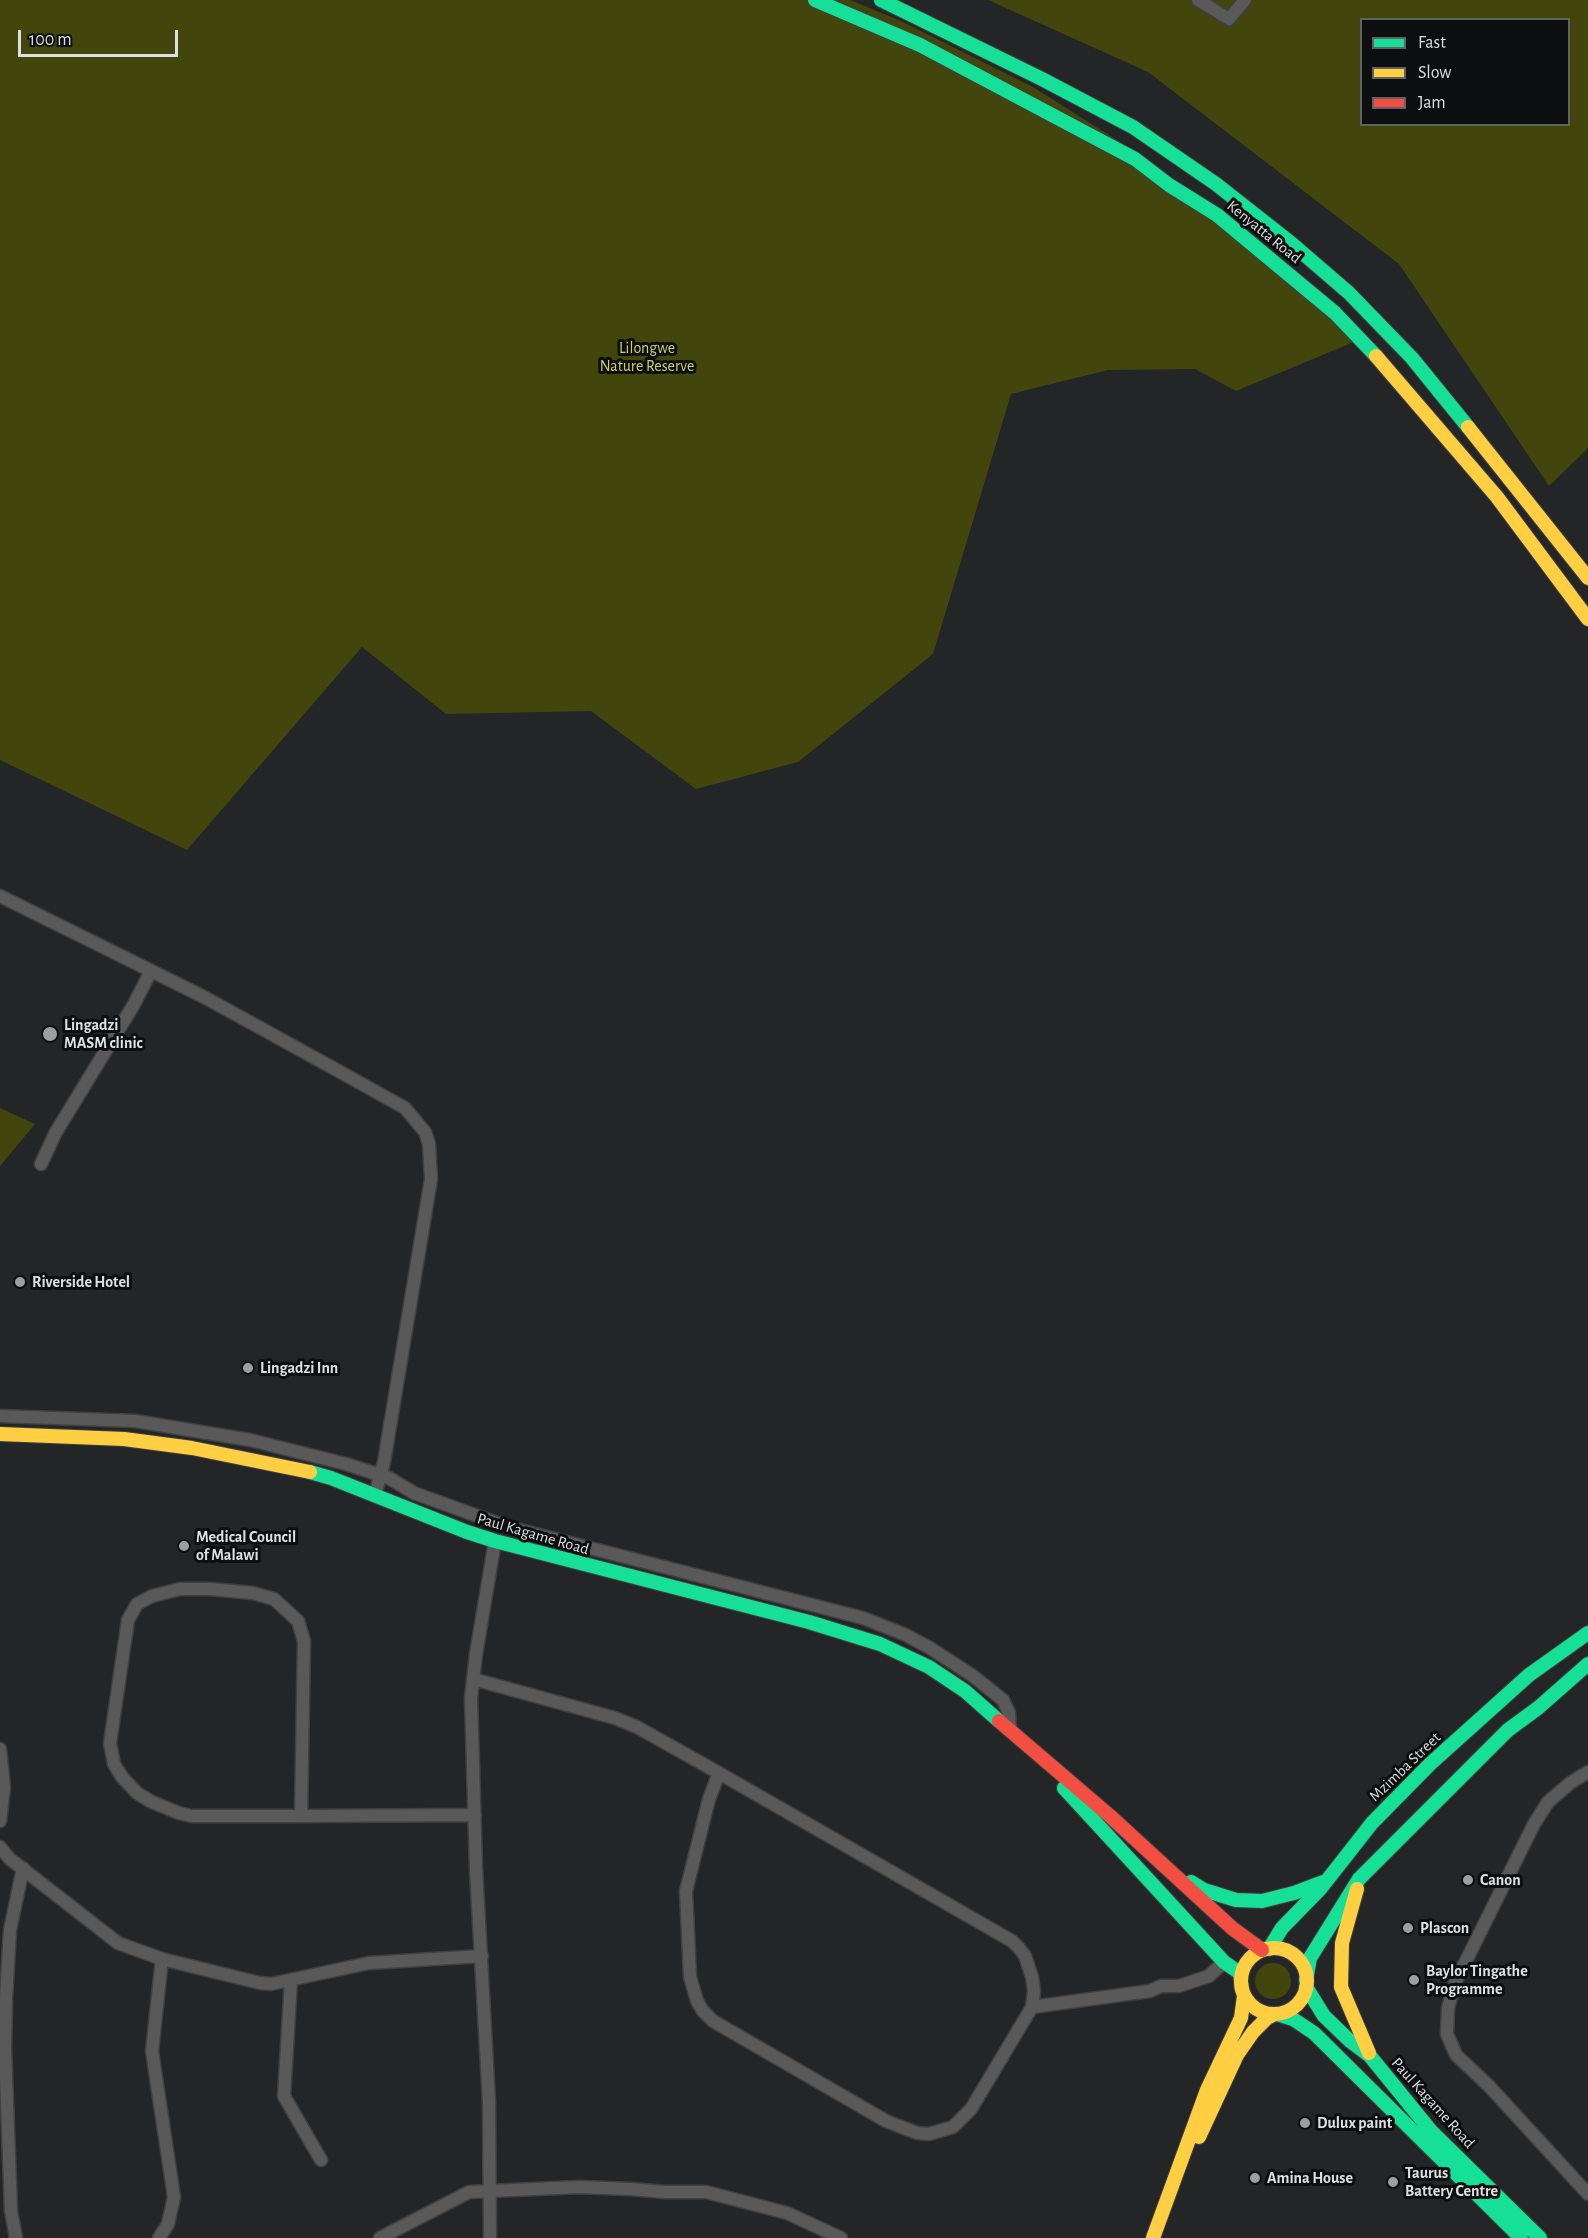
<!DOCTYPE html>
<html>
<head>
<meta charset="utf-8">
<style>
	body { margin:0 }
	#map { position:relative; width:1588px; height:2238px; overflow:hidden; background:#242526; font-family:"Alegreya Sans",sans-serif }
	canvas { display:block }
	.legend { position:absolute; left:1360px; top:18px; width:210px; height:108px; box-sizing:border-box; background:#0d0e0f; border:2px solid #616263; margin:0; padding:8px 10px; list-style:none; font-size:18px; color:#dedfe0 }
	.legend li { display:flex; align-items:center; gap:12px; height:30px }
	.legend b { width:30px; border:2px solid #616263 }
	.scale { position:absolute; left:18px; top:30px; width:160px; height:27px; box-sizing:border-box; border:3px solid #dedfe0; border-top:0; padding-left:8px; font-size:18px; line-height:21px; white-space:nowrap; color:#dedfe0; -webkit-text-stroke:4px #0d0e0f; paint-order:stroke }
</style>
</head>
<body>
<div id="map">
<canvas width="1588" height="2238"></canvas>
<ul class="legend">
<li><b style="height:8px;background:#16e098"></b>Fast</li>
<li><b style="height:8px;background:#ffcf43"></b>Slow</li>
<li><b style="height:8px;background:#f24e42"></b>Jam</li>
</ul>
<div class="scale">100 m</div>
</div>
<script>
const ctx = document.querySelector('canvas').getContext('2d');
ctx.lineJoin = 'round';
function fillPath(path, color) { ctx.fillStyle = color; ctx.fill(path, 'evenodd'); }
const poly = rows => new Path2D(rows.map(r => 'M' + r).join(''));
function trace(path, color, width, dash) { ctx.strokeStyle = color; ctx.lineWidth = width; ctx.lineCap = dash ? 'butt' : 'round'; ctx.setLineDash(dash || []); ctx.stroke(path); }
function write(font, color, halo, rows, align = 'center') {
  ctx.font = font + ' "Alegreya Sans",sans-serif'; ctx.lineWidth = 6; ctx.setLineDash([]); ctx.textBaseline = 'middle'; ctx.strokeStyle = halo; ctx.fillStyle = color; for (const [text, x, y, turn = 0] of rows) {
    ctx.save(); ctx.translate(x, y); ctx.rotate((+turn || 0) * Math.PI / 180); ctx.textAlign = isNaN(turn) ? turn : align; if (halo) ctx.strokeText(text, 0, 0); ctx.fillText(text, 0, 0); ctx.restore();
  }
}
fillPath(poly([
	[0,0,850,0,901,21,1033,87,1155,164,1366,337,1236,391,1195,369,1108,370,1011,394,933,654,798,762,696,789,591,711,446,714,362,647,187,850,0,760],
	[988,0,1588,0,1588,448,1549,486,1399,264,1148,72],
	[1362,20,1568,20,1568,124,1362,124],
	[0,1108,35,1124,0,1166],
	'1255 1981a18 18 0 1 1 36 0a18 18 0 1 1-36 0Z'
]), '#42450c');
const street = poly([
	[1198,0,1229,19,1245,0],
	[0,896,204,997,344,1074,405,1108,425,1132,429,1144,431,1179,384,1462,375,1495],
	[41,1164,56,1132,133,1006,151,971],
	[0,1416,135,1421,250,1440,346,1464,389,1478,414,1493,508,1527,863,1618,906,1635,930,1648,973,1676,1003,1700,1009,1713,1010,1730],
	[473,1679,615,1718,637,1727,719,1773,1012,1941,1019,1948,1025,1956,1032,1977,1034,1991,1032,2007,971,2109,953,2127,929,2134,917,2133,886,2121,713,2021,703,2011,697,2001,690,1977,686,1891,709,1799,719,1773],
	[0,1749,4,1787,0,1821],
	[1588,1772,1570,1783,1548,1802,1534,1824,1455,1983,1448,2008,1447,2034,1456,2055,1489,2086,1588,2194],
	[301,1816,304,1641,298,1621,274,1599,253,1593,210,1589,180,1589,152,1596,137,1604,128,1620,110,1743,114,1764,122,1777,137,1793,152,1802,179,1813,191,1816,301,1816,475,1815],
	[0,1847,10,1859,118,1943,162,1959,260,1983,271,1984,369,1963,482,1956],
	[291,1980,284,2096,321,2160],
	[1032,2007,1150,1991,1161,1986,1179,1986,1209,1976,1224,1962],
	[16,2238,11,2211,5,2049,6,1998,10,1930,23,1868],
	[159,2238,168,2224,174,2197,152,2051,162,1959],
	[380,2238,469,2192,579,2187,630,2189,665,2192,706,2192,787,2213,841,2238],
	[490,2238,489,2102,476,1869,471,1698,476,1654,495,1541]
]);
const fast = poly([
	[815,0,920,45,1135,159,1169,185,1217,215,1335,313,1376,356],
	[881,0,1042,79,1133,127,1216,184,1291,243,1349,293,1412,358,1468,427],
	[310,1472,331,1478,467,1532,495,1541,809,1622,880,1644,929,1667,965,1691,999,1721],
	[1064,1788,1224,1962,1240,1973,1242,1990],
	[1191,1882,1204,1890,1236,1900,1262,1901,1294,1893,1323,1882],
	[1269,1949,1282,1928,1321,1888,1372,1823,1430,1764,1529,1675,1588,1633],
	[1306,1980,1310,1958,1359,1879,1508,1730,1538,1708,1588,1664],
	[1306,1987,1324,2016,1350,2041,1370,2056,1431,2131,1540,2238],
	[1277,2014,1293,2019,1314,2033,1521,2238]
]);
const slow = poly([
	[1376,356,1497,497,1588,619],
	[1468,427,1588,578],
	[0,1434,124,1439,192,1448,310,1472],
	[1357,1889,1342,1943,1341,1987,1369,2053],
	'1241 1981a33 33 0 1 1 66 0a33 33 0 1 1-66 0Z',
	[1199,2137,1237,2055,1253,2032,1267,2018,1275,2014],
	[1153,2238,1207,2090,1241,2018,1244,1996]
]);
const jam = poly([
	[999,1721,1110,1816,1232,1928,1262,1950]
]);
trace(street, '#404041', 15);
trace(fast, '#404041', 16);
trace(slow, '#404041', 16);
trace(jam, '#404041', 16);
trace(street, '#59595a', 12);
trace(fast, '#16e098', 14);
trace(slow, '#ffcf43', 14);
trace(jam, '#f24e42', 14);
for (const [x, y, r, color] of [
	[50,1034,8,"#9d9e9f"],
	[20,1282,6,"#9d9e9f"],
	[248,1368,6,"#9d9e9f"],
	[184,1546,6,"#9d9e9f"],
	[1468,1880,6,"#9d9e9f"],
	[1408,1928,6,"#9d9e9f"],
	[1414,1980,6,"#9d9e9f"],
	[1305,2123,6,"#9d9e9f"],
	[1255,2178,6,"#9d9e9f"],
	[1393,2182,6,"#9d9e9f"]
]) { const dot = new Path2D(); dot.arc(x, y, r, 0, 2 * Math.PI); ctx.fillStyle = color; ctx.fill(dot); trace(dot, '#0d0e0f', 2); }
write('16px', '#dedfe0', '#0d0e0f', [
	["Kenyatta Road",1264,232,39],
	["Paul Kagame Road",533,1534,16],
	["Mzimba Street",1405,1767,-44],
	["Paul Kagame Road",1433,2103,48]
]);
write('16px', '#cbd264', '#0d0e0f', [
	["Lilongwe",647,348],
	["Nature Reserve",647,366]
]);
write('bold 16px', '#dedfe0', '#0d0e0f', [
	["Lingadzi",64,1025],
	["MASM clinic",64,1043],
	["Riverside Hotel",32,1282],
	["Lingadzi Inn",260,1368],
	["Medical Council",196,1537],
	["of Malawi",196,1555],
	["Canon",1480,1880],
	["Plascon",1420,1928],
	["Baylor Tingathe",1426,1971],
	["Programme",1426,1989],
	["Dulux paint",1317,2123],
	["Taurus",1405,2173],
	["Battery Centre",1405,2191],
	["Amina House",1267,2178]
], 'left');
</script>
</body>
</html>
